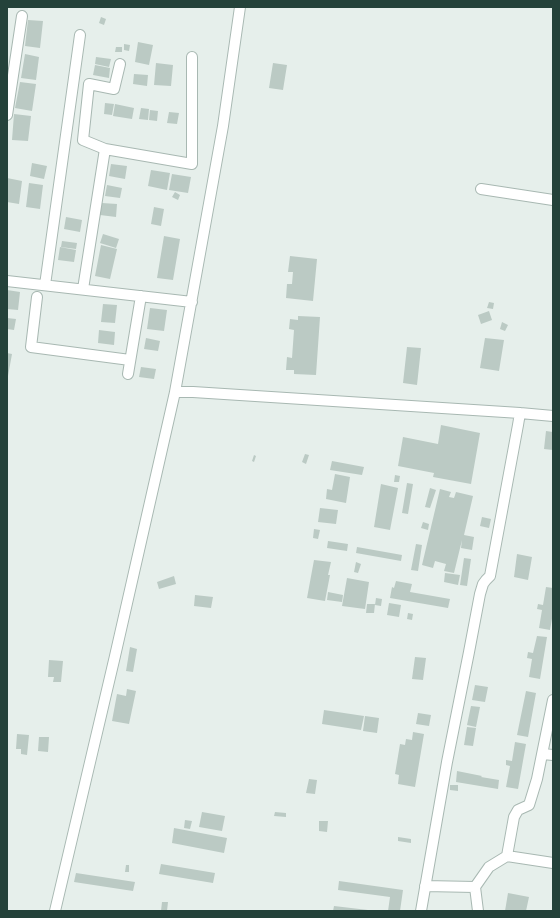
<!DOCTYPE html>
<html>
<head>
<meta charset="utf-8">
<style>
	body { margin:0 }
	#map { position:relative; width:560px; height:918px; overflow:hidden; background:#e6efeb; font-family:Helvetica,sans-serif }
	canvas { display:block }
	.frame { position:absolute; inset:0; border:8px solid #24423a; pointer-events:none }
</style>
</head>
<body>
<div id="map">
<canvas width="560" height="918"></canvas>
<div class="frame"></div>
</div>
<script>
const ctx = document.querySelector('canvas').getContext('2d');
ctx.lineJoin = 'round';
function fillPath(path, color) { ctx.fillStyle = color; ctx.fill(path, 'evenodd'); }
const poly = rows => new Path2D(rows.map(r => 'M' + r).join(''));
function trace(path, color, width, dash) { ctx.strokeStyle = color; ctx.lineWidth = width; ctx.lineCap = dash ? 'butt' : 'round'; ctx.setLineDash(dash || []); ctx.stroke(path); }
fillPath(poly([
	[101,17,106,19,104,25,99,23],
	[28,20,43,21,40,48,25,46],
	[138,42,153,45,149,65,135,62],
	[124,44,130,45,129,51,124,50],
	[116,47,122,47,122,52,115,52],
	[25,54,39,57,36,80,21,78],
	[96,57,111,59,109,67,95,64],
	[156,63,173,65,171,86,154,85],
	[273,63,287,65,283,90,269,88],
	[95,65,110,68,109,78,93,75],
	[134,74,148,75,147,86,133,84],
	[20,82,36,84,32,111,15,108],
	[105,103,114,104,112,115,104,114],
	[115,104,134,108,132,119,113,116],
	[141,108,149,109,148,120,139,119],
	[150,110,158,111,157,121,149,120],
	[169,112,179,113,177,124,167,123],
	[14,114,31,116,28,141,12,140],
	[32,163,47,166,44,179,30,176],
	[111,164,127,166,125,179,109,176],
	[151,170,170,173,167,190,148,186],
	[172,174,191,177,188,193,169,190],
	[7,178,22,181,19,204,7,202],
	[29,183,43,185,40,209,26,207],
	[107,185,122,188,120,198,105,196],
	[175,192,180,195,178,200,172,197],
	[102,203,117,204,116,217,100,215],
	[154,207,164,209,161,226,151,224],
	[66,217,82,220,80,232,64,229],
	[103,234,119,239,116,248,100,243],
	[164,236,180,239,173,280,157,278],
	[62,241,77,243,76,249,61,247],
	[101,245,117,249,110,279,95,276],
	[60,247,76,250,74,262,58,260],
	[290,256,317,259,313,301,286,298,287,284,292,284,293,272,288,272],
	[7,290,20,292,18,310,7,309],
	[489,302,494,303,493,309,487,308],
	[103,304,117,305,115,323,101,322],
	[150,308,167,310,164,331,147,329],
	[489,311,492,320,481,324,478,315],
	[298,316,320,317,316,375,294,374,294,370,286,370,287,357,292,358,294,330,289,329,290,319,298,320],
	[7,318,16,319,14,330,7,329],
	[502,322,508,325,505,331,500,329],
	[99,330,115,332,114,345,98,343],
	[146,338,160,341,158,351,144,349],
	[485,338,504,340,499,371,480,368],
	[407,347,421,348,417,385,403,383],
	[7,353,12,354,8,376,7,376],
	[141,367,156,369,154,379,139,377],
	[441,425,480,433,471,484,433,477,434,473,398,466,403,437,438,444],
	[546,431,553,432,553,450,544,449],
	[305,454,309,455,306,464,302,462],
	[254,455,256,456,254,462,252,461],
	[332,461,364,467,362,475,330,470],
	[335,474,350,477,346,503,326,499,327,489,332,490],
	[395,475,400,476,399,482,394,482],
	[407,483,413,484,408,514,402,513],
	[381,484,398,488,390,530,374,527],
	[430,488,436,490,430,508,425,507],
	[440,489,451,492,449,497,454,498,456,492,473,496,464,535,474,537,472,550,461,548,462,540,454,573,444,571,446,564,435,561,433,568,422,565],
	[320,508,338,510,336,524,318,522],
	[482,517,491,519,489,528,480,526],
	[423,522,429,524,428,530,421,528],
	[314,529,320,530,318,539,313,538],
	[328,541,348,544,347,551,327,548],
	[416,544,422,545,418,571,411,570],
	[357,547,402,555,401,561,356,553],
	[517,554,532,557,528,580,514,577],
	[464,558,471,559,467,586,460,585],
	[314,560,331,562,328,575,330,575,325,601,307,598],
	[356,562,361,564,358,573,354,572],
	[445,573,460,575,458,585,444,582],
	[174,576,176,584,159,589,157,582],
	[347,578,369,582,365,609,342,606],
	[396,581,412,584,410,592,450,599,448,608,390,598,392,587,394,588],
	[546,587,553,588,553,613,550,630,539,628,542,610,537,609,538,604,543,605],
	[328,592,343,595,342,602,327,600],
	[195,595,213,597,211,608,194,606],
	[376,598,382,599,381,606,375,605],
	[389,603,401,605,399,617,387,615],
	[367,604,375,604,374,613,366,613],
	[408,613,413,614,412,620,407,619],
	[537,636,547,637,540,679,529,677,532,659,527,658,528,652,533,653],
	[130,647,137,649,133,672,126,671],
	[415,657,426,658,423,680,412,679],
	[49,660,63,661,61,682,53,682,54,677,48,677],
	[475,685,488,687,485,702,472,700],
	[127,689,136,691,129,724,112,721,117,694,126,696],
	[526,691,536,693,528,737,517,735],
	[471,706,480,707,476,727,467,725],
	[324,710,364,716,361,730,322,724],
	[418,713,431,715,429,726,416,724],
	[365,716,379,718,377,733,363,731],
	[467,727,476,728,473,746,464,745],
	[413,732,424,734,415,787,398,784,399,775,395,774,400,744,405,745,406,739,412,740],
	[17,734,29,735,27,755,21,754,21,749,16,749],
	[39,737,49,737,48,752,38,751],
	[515,742,526,744,518,789,506,787,510,766,506,765,506,760,512,761],
	[457,771,482,776,481,777,499,780,498,789,456,782],
	[309,779,317,780,315,794,306,793],
	[450,785,458,785,458,791,450,790],
	[202,812,225,816,222,831,199,827],
	[275,812,286,813,286,817,274,816],
	[185,820,192,821,190,829,184,828],
	[319,821,328,821,327,832,319,831],
	[174,828,227,838,224,853,172,843],
	[398,837,411,839,411,843,398,841],
	[161,864,215,873,213,883,159,874],
	[126,865,129,865,129,872,125,872],
	[76,873,135,882,133,891,74,882],
	[339,881,403,890,400,911,388,911,390,897,338,890],
	[508,893,529,897,526,911,505,911],
	[162,902,168,902,167,911,161,911],
	[334,906,368,910,368,911,333,911]
]), '#bbcac4');
const street = poly([
	[120,64,114,89,89,84,83,140,105,149,192,164,192,57],
	[7,115,22,16],
	[481,189,553,200],
	[7,281,192,302],
	[45,285,80,35],
	[83,289,105,149],
	[37,297,31,347,130,360],
	[128,374,141,296],
	[175,392,223,126,240,7],
	[543,754,553,755],
	[507,856,514,817,518,810,529,805,537,779,553,700],
	[425,886,475,887],
	[55,911,115,656,175,392,193,392,520,413,553,416],
	[421,911,447,762,469,652,480,594,483,584,486,580,490,576,518,425,520,413],
	[478,911,475,887,489,867,507,856,553,863]
]);
trace(street, '#a8b8b2', 12);
trace(street, '#fff', 10);
</script>
</body>
</html>
